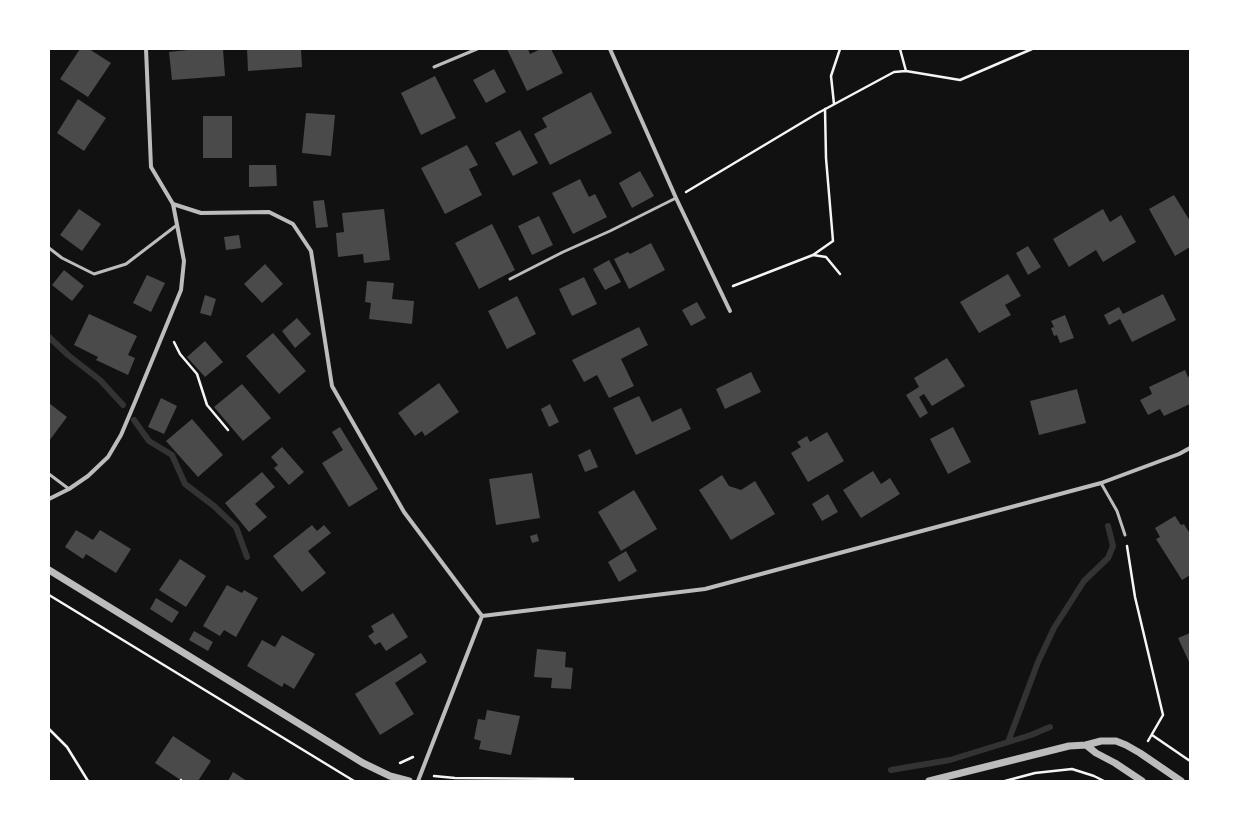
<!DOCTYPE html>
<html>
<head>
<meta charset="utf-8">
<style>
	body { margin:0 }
	#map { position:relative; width:1239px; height:830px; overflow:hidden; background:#111; font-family:Cabin,sans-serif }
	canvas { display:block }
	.frame { position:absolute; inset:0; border:50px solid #fff; pointer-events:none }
</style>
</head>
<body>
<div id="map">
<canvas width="1239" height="830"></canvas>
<div class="frame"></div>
</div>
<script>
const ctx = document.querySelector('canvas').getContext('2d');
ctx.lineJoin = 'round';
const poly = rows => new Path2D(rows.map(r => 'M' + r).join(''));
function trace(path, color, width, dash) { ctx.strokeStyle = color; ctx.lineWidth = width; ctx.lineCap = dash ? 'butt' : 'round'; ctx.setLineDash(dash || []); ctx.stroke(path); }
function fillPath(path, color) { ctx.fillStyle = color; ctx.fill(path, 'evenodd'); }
trace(poly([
	[49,337,68,355,100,380,123,405],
	[134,420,149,441,172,455,185,484,214,506,236,527,247,557],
	[1008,742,1038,662,1054,628,1084,581,1108,558,1113,546,1108,526],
	[891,770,950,760,1031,735,1050,727]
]), '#333', 6);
fillPath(poly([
	[80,49,89,49,111,63,88,97,60,79],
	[198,49,223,49,225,76,172,80,169,52],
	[247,49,301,49,302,67,248,71],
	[507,49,528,49,530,54,541,49,551,49,563,73,527,91],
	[494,69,506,92,486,103,473,80],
	[435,76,456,118,421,135,401,93],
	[591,92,612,133,550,165,534,134,547,127,542,118],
	[78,99,106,118,84,151,57,133],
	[306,113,335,115,331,156,302,153],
	[203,116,232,116,232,158,203,158],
	[520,130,538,163,513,176,495,143],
	[467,145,478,165,469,169,482,195,445,214,421,168],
	[249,165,276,165,277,186,249,187],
	[640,171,654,196,632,208,619,183],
	[580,179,589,197,595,194,607,217,573,234,552,193],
	[1174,195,1190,221,1190,247,1175,256,1149,209],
	[324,200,328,227,316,228,313,201],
	[79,209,101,224,82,251,60,235],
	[384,209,390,260,364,263,363,254,338,257,336,233,344,232,342,213],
	[1103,209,1110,222,1121,215,1136,242,1103,262,1096,250,1069,267,1053,239],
	[539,216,553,245,532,255,518,226],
	[492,224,515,270,479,289,455,243],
	[239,235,241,248,226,250,224,237],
	[651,243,665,270,629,289,614,259,628,252,630,254],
	[1028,246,1041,267,1028,275,1016,253],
	[609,260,621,282,605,290,593,269],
	[265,264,283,284,262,303,244,284],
	[64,270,84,286,72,301,52,285],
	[1008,274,1021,296,1005,305,1011,315,979,333,960,302],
	[147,275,165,283,151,312,133,303],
	[584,277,597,304,572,316,559,289],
	[367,281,394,283,392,299,414,301,412,324,369,319,371,303,365,302],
	[1163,294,1176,320,1132,342,1120,319,1109,325,1104,315,1119,307,1123,314],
	[205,295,216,299,211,316,200,313],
	[517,296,536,334,507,349,488,311],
	[697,302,706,318,691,326,682,310],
	[89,314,137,336,128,355,135,358,128,375,96,360,98,357,74,345],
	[1065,315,1074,338,1060,343,1057,335,1054,336,1051,328,1054,327,1051,321],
	[297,318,311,334,295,348,282,331],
	[639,327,648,345,621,359,634,386,609,398,597,375,584,382,572,360],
	[273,333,306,371,279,394,246,356],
	[205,341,223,362,205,377,187,357],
	[947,358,965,386,932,406,924,394,919,397,928,413,920,418,906,395,919,387,914,378],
	[1185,370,1188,377,1190,376,1190,404,1164,416,1160,409,1148,415,1140,400,1152,394,1149,387],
	[751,372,761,392,725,409,716,389],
	[439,383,459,412,425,436,422,431,415,436,398,413],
	[242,384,271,418,243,441,214,407],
	[1077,389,1086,423,1039,435,1030,401],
	[639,396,652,422,681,408,691,429,636,455,613,408],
	[161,398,177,406,164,434,148,427],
	[49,403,67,417,49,441],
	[550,404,559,422,549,427,541,409],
	[192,419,223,455,198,477,166,441],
	[340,427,378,489,349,507,322,463,343,450,332,432],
	[953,427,971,462,948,474,930,439],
	[827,432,844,461,808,482,791,453,801,447,797,442,807,436,810,442],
	[282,447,304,472,289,485,274,468,278,465,271,457],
	[590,449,598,467,585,472,578,455],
	[873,471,881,484,890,478,900,494,861,518,843,490],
	[262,472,275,487,255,504,267,517,249,532,225,503],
	[532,473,540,518,496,525,489,479],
	[722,475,729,486,741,490,755,481,775,514,731,540,699,490],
	[634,490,657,529,621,551,598,512],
	[828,494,838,512,822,521,812,504],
	[1175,516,1181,525,1184,524,1190,534,1190,575,1182,580,1156,539,1160,537,1155,528],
	[312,525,317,531,324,525,331,533,308,551,326,573,302,592,273,556],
	[76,530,93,540,100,530,131,549,116,573,86,554,83,559,65,547],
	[537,534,539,541,532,543,530,536],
	[626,551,637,571,619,582,608,562],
	[180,559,206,576,186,607,159,590],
	[227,585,242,593,244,590,258,598,236,637,224,630,220,636,203,626],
	[156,598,179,612,172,623,150,609],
	[393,613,408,637,386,651,380,642,375,645,368,636,374,632,371,626],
	[194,631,213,642,208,651,189,640],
	[1190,633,1190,664,1178,638],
	[282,635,315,654,294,689,284,683,282,687,247,666,262,640,275,647],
	[537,649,566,652,565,667,573,668,571,689,551,688,552,678,534,677],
	[421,653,427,662,395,683,414,714,380,735,355,694],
	[487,710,520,716,511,755,479,749,481,741,474,739,478,719,485,720],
	[173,736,211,761,198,781,182,781,155,763],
	[233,772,247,781,228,781]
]), '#4a4a4a');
trace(poly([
	[900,49,906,71],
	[834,104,831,76,840,49],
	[686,192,818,113,894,72,906,71,960,80,1032,49],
	[813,255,833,241,826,158,825,109],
	[733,286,813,255,826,257,840,274],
	[174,342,180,354,197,374,207,405,228,430],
	[1127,546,1135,597,1163,715,1148,741],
	[49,595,354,781],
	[49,729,67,747,88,781],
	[1152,735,1190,761],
	[400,763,413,757],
	[434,776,455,778,573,779],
	[181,781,181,780],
	[1005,781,1035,773,1072,769,1094,776,1104,781]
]), '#f5f5f5', 2.5);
trace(poly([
	[434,67,477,49],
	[49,248,62,258,94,274,126,264,177,225],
	[510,279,563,252,610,231,676,198],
	[49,474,69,489],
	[1101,483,1117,511,1125,535]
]), '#bcbcbc', 3);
trace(poly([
	[146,49,151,167,173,204,201,213,269,212,293,224,311,251,332,386,404,512,482,616,418,781],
	[610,49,676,198,730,311],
	[49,499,69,489,88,476,108,457,121,435,135,402,181,290,184,261,173,204],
	[482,616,705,589,1101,483,1179,454,1190,448]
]), '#bcbcbc', 4);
trace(poly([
	[49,570,363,763,390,776,409,781],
	[1086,745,1096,753,1115,763,1142,781],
	[929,781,1069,746,1086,745,1101,741,1116,741,1126,745,1140,753,1181,781]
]), '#bcbcbc', 7);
</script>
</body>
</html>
